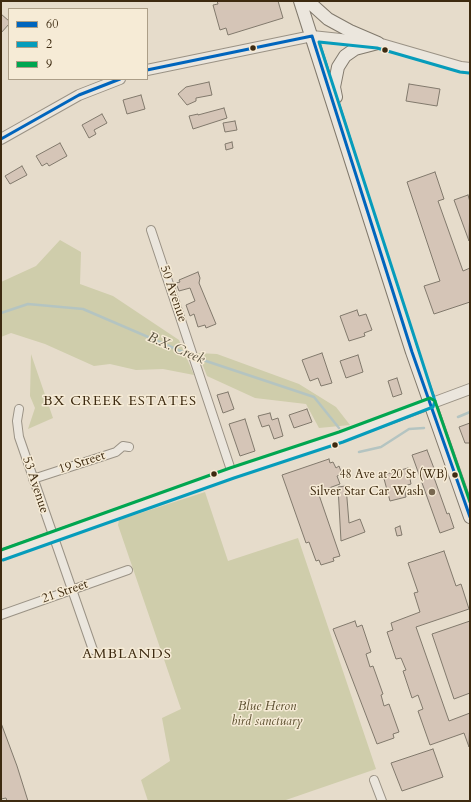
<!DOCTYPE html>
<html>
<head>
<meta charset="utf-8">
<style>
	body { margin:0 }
	#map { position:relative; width:471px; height:802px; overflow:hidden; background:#e6dccb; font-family:Cardo,serif }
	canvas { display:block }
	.frame { position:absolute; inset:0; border:2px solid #3d2a10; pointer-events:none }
	.legend { position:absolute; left:8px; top:8px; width:140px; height:72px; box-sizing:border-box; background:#f6ebd6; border:1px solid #ac9e87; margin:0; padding:5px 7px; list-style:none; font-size:12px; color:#3d2a10 }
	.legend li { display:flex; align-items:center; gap:8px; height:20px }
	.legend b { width:20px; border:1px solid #ac9e87 }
</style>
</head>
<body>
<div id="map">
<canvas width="471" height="802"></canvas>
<div class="frame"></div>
<ul class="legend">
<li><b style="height:5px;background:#0065bd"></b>60</li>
<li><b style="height:5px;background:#069cbb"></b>2</li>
<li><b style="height:5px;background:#00a651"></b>9</li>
</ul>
</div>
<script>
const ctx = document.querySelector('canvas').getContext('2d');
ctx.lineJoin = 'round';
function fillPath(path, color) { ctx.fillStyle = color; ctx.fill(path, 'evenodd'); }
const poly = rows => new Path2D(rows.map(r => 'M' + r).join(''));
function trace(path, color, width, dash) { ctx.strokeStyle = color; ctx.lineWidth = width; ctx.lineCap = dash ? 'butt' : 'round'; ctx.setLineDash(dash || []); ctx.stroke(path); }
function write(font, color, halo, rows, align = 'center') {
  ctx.font = font + ' Cardo,serif'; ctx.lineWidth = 3; ctx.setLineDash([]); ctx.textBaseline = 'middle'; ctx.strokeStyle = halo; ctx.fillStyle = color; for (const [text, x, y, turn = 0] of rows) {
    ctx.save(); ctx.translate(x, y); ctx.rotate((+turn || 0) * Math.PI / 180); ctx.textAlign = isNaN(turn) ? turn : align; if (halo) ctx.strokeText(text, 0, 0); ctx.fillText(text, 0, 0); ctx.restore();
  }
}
fillPath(poly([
	[60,240,81,252,80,284,113,296,179,340,194,375,163,369,136,370,110,364,94,366,45,344,11,333,1,337,1,282,36,266],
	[198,353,217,354,299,384,336,407,350,425,319,428,306,404,255,398,207,376],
	[31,354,53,418,28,429,35,408,30,396],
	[205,492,228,561,298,538,376,769,283,801,148,801,141,780,170,761,162,718,181,709,118,525,119,520]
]), '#cfcdab');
trace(poly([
	[1,313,28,304,83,309,190,355],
	[197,358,314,397,339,428],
	[458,417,470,412],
	[359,452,381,447,409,429,424,428]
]), '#b4c4c1', 2.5);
const building = poly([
	[217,1,278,1,283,18,228,35,226,28,220,30,213,5,218,4,217,1],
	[1,14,9,21,9,24,1,33,1,14],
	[209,82,212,95,196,98,196,101,187,105,178,94,186,87,209,82],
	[409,84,440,89,437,106,406,101,409,84],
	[141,95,145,109,127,114,123,100,141,95],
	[224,108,227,118,193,129,189,116,198,114,198,115,224,108],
	[102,114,107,123,94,130,96,134,89,138,82,125,102,114],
	[235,121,237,130,225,132,223,123,235,121],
	[232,142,233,148,226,150,225,144,232,142],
	[60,143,67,156,49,166,47,163,42,166,36,156,60,143],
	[22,166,27,175,10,184,5,176,22,166],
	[435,172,444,199,438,201,463,271,470,268,470,302,434,314,424,286,440,281,407,182,435,172],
	[468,195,470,202,469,241,454,200,468,195],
	[198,272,200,278,199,283,216,324,206,328,205,325,198,327,194,314,190,316,186,305,195,301,190,288,179,291,176,283,180,282,179,280,198,272],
	[357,310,359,316,366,314,372,330,364,333,365,336,349,341,340,316,357,310],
	[322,353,332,383,321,386,318,378,310,381,302,360,322,353],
	[358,355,363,372,346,378,340,361,358,355],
	[397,378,402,394,393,397,388,381,397,378],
	[228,392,234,409,223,413,217,395,228,392],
	[307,409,312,422,294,428,289,415,307,409],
	[270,413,272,420,278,418,283,436,274,439,269,425,262,427,258,416,270,413],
	[245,419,255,451,240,456,229,424,245,419],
	[470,423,470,443,465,443,459,427,470,423],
	[427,450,435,471,432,472,447,514,449,513,454,528,440,533,412,455,427,450],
	[329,459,330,463,333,462,336,468,339,466,342,474,337,476,340,484,318,492,340,556,333,558,334,561,321,565,319,560,316,561,309,542,306,543,282,475,329,459],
	[408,468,411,484,404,486,406,497,390,501,383,475,408,468],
	[346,486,349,523,360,519,365,532,341,541,338,487,346,486],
	[400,526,402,535,397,536,395,528,400,526],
	[444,551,456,586,461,584,469,609,416,627,449,721,470,713,469,747,464,733,430,745,418,711,423,709,418,695,412,698,403,671,406,670,401,658,396,659,387,632,393,630,391,623,420,612,414,593,418,592,408,563,444,551],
	[355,621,357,627,362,625,371,652,366,654,370,667,373,666,383,694,381,695,384,706,389,704,399,732,393,734,394,738,377,744,333,629,355,621],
	[470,621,470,693,454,699,432,634,470,621],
	[1,723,17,766,28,801,7,801,6,798,1,799,1,723],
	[433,749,443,777,402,791,391,763,433,749]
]);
fillPath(building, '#d5c5b7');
trace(building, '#81796c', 1);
const minor = poly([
	[151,230,232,473],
	[19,409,17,421,19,437,93,650],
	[33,479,116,452,123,446,129,447],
	[1,615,128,570],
	[374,780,382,801]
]);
const tertiary = poly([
	[147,70,312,36,378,43,461,67,470,68],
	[1,139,79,95,120,79],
	[1,555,232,473,341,437,470,389]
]);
const secondary = poly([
	[300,1,412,352,470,517],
	[308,1,328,19,350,31,378,43],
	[336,97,334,87,338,67,345,56,355,49,378,43]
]);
trace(minor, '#9a9285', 10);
trace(tertiary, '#9a9285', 12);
trace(secondary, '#81796c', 14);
trace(minor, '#ebe6dd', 8);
trace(tertiary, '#ebe6dd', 10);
trace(secondary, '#ebe6dd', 12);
trace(poly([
	[312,36,412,352,470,517],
	[147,70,312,36],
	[1,139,79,95,120,79]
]), '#0065bd', 3);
trace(poly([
	[3,560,234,478,343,442,433,407,435,401,319,42,377,48,460,72,469,73]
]), '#069cbb', 3);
trace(poly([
	[1,550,230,468,339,432,430,398,435,401,470,502]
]), '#00a651', 3);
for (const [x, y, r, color] of [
	[253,48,3.5,"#3d2a10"],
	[385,50,3.5,"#3d2a10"],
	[335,445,3.5,"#3d2a10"],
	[214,474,3.5,"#3d2a10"],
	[455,475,3.5,"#3d2a10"],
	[432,492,4,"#786851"]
]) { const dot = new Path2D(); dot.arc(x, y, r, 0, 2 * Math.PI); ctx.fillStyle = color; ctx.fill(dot); trace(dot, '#f6ebd6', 1.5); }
write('12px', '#3d2a10', '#f6ebd6', [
	["48 Ave at 20 St (WB)",448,475]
], 'right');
write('13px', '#3d2a10', '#f6ebd6', [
	["50 Avenue",173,294,71],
	["19 Street",82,463,-18],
	["53 Avenue",35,485,72],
	["21 Street",65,592,-19]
]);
write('13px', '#3d2a10', '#f6ebd6', [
	["Silver Star Car Wash",424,492]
], 'right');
write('italic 13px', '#5d5030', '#f6ebd6', [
	["Blue Heron",267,707],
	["bird sanctuary",267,722]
]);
write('italic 14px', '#564e3b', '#f6ebd6', [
	["B.X. Creek",176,349,23]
]);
ctx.letterSpacing = '1px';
write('14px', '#3d2a10', '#f6ebd6', [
	["BX CREEK ESTATES",120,402],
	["AMBLANDS",127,655]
]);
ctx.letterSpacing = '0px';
</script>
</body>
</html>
